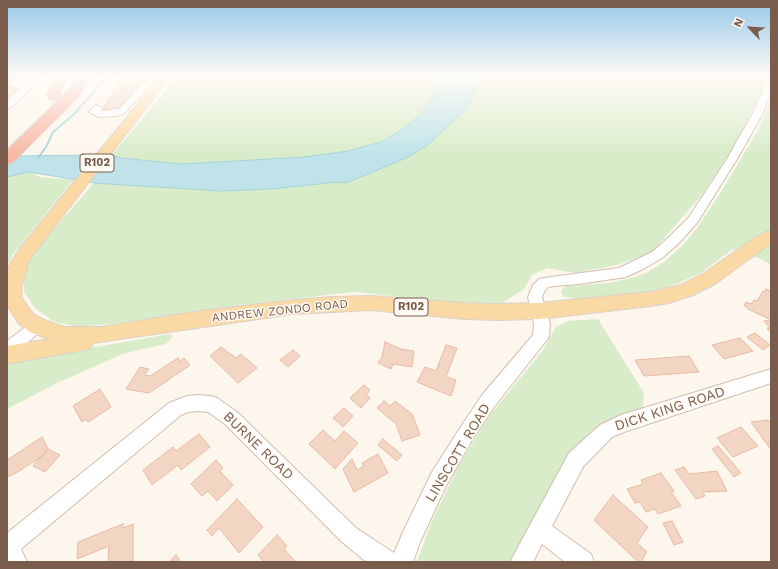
<!DOCTYPE html>
<html>
<head>
<meta charset="utf-8">
<style>
	body { margin:0 }
	#map { position:relative; width:778px; height:569px; overflow:hidden; background:#fdf6ec; font-family:"Work Sans",sans-serif }
	canvas { display:block }
	.frame { position:absolute; inset:0; border:8px solid #7a5c4d; pointer-events:none }
	.north { position:absolute; left:730px; top:8px; width:40px; height:40px; -webkit-text-stroke:3px #fffaf3; paint-order:stroke; rotate:295deg; font-size:11px; font-weight:700; line-height:16px; text-align:center; color:#7a5c4d }
	.north::after { content:''; display:block; margin:auto; width:14px; height:18px; background:#7a5c4d; clip-path:polygon(50% 0,100% 100%,50% 72%,0 100%) }
</style>
</head>
<body>
<div id="map">
<canvas width="778" height="569"></canvas>
<div class="frame"></div>
<div class="north">N</div>
</div>
<script>
const ctx = document.querySelector('canvas').getContext('2d');
ctx.lineJoin = 'round';
function fillPath(path, color) { ctx.fillStyle = color; ctx.fill(path, 'evenodd'); }
const poly = rows => new Path2D(rows.map(r => 'M' + r).join(''));
function trace(path, color, width, dash) { ctx.strokeStyle = color; ctx.lineWidth = width; ctx.lineCap = dash ? 'butt' : 'round'; ctx.setLineDash(dash || []); ctx.stroke(path); }
function write(font, color, halo, rows, align = 'center') {
  ctx.font = font + ' "Work Sans",sans-serif'; ctx.lineWidth = 3; ctx.setLineDash([]); ctx.textBaseline = 'middle'; ctx.strokeStyle = halo; ctx.fillStyle = color; for (const [text, x, y, turn = 0] of rows) {
    ctx.save(); ctx.translate(x, y); ctx.rotate((+turn || 0) * Math.PI / 180); ctx.textAlign = isNaN(turn) ? turn : align; if (halo) ctx.strokeText(text, 0, 0); ctx.fillText(text, 0, 0); ctx.restore();
  }
}
fillPath(poly([
	[177,77,447,77,425,113,407,128,380,142,352,151,305,157,181,164,111,156],
	[478,77,766,77,767,79,738,140,702,195,651,253,617,265,575,273,547,268,532,275,524,289,499,305,428,300,354,292,239,305,120,323,77,327,53,321,35,308,24,292,23,277,34,252,94,183,222,191,272,189,343,181,474,91],
	[771,100,771,265,761,259,733,249,701,273,676,284,662,289,645,293,587,299,564,297,561,293,562,290,566,286,609,283,635,277,646,273,664,262,683,245,697,228,721,192,756,134],
	[29,172,40,177,73,180,13,254,7,266,7,177],
	[598,319,644,393,643,410,614,420,511,562,417,562,431,523,457,469,487,419,543,350,556,327,568,321],
	[169,334,173,336,166,344,125,353,57,383,7,409,7,363]
]), '#d8ecc9');
const water = poly([
	[442,77,478,77,476,84,477,87,469,107,425,147,406,158,346,183,337,182,272,189,222,191,94,183,29,172,7,177,7,156,95,155,98,152,122,158,181,164,305,157,348,151,381,142,397,133,418,117,430,103,442,77]
]);
fillPath(water, '#bfe3e8');
trace(water, '#a5d3da', 1);
trace(poly([
	[64,95,79,77],
	[38,158,46,147,53,132,73,115,107,77]
]), '#a5d3da', 2);
const building = poly([
	[123,77,147,77,117,111,101,111,123,77],
	[7,85,23,90,7,97,7,85],
	[766,289,771,291,771,333,767,328,770,328,764,321,769,320,767,318,748,309,744,305,746,302,751,304,754,300,757,301,763,291,765,292,766,289],
	[755,333,770,345,763,350,747,337,755,333],
	[740,338,753,351,724,359,712,345,740,338],
	[385,342,401,349,414,351,412,367,393,364,391,369,378,363,382,357,385,342],
	[446,345,457,348,446,377,456,380,451,396,417,382,425,367,436,371,446,345],
	[221,347,236,358,241,354,257,368,238,383,210,356,221,347],
	[293,350,300,356,288,367,280,360,293,350],
	[689,356,699,372,644,376,635,360,689,356],
	[178,358,180,361,184,358,190,365,149,393,126,389,140,367,149,369,144,375,150,376,178,358],
	[364,385,370,390,366,395,370,398,361,408,350,398,364,385],
	[100,389,111,407,88,422,86,419,82,422,73,406,100,389],
	[384,401,390,406,395,401,412,414,420,435,402,441,396,424,377,408,384,401],
	[344,408,353,416,343,427,333,418,344,408],
	[768,420,771,423,771,450,751,422,768,420],
	[741,427,758,446,733,457,717,438,741,427],
	[323,430,335,441,344,431,358,443,335,469,309,444,323,430],
	[199,434,210,447,181,470,178,465,152,485,143,470,173,447,176,451,199,434],
	[42,437,48,449,44,455,16,473,7,477,7,460,42,437],
	[383,439,402,455,397,461,378,445,383,439],
	[718,446,741,473,734,477,712,449,718,446],
	[48,449,60,455,45,472,33,466,48,449],
	[378,454,388,473,354,492,343,469,352,459,357,470,364,466,362,463,378,454],
	[216,460,223,468,220,471,233,485,217,501,208,491,202,496,191,484,216,460],
	[684,467,689,474,717,471,727,491,704,492,703,493,705,496,696,499,675,470,684,467],
	[661,473,674,491,671,492,681,506,658,514,655,509,646,512,640,502,635,503,627,489,643,484,641,480,661,473],
	[613,495,648,527,637,543,647,552,641,562,638,562,594,520,613,495],
	[237,499,263,527,239,553,219,528,212,536,207,530,237,499],
	[672,521,683,542,674,545,663,523,672,521],
	[123,524,123,528,133,524,133,562,108,562,109,546,77,559,78,542,123,524],
	[277,535,287,546,284,549,296,562,264,562,258,555,277,535],
	[176,555,181,562,169,562,176,555]
]);
fillPath(building, '#f3d5c3');
trace(building, '#e6bba3', 1);
const minor = poly([
	[11,77,23,77,30,79,31,77,39,77,30,90,10,108,7,109,7,101,26,83,11,77],
	[149,77,157,77,125,113,117,116,99,117,89,112,94,106,97,105,102,108,100,111,119,109,149,77],
	[765,77,771,77,771,91,763,113,737,159,697,223,678,244,662,258,643,269,626,277,579,284,555,286,548,287,544,292,542,297,550,324,549,337,494,407,472,440,446,486,420,542,413,562,368,562,364,560,342,542,225,424,208,412,198,411,188,412,181,415,21,549,27,562,7,562,7,533,169,403,187,396,198,395,211,396,217,398,237,412,356,528,394,553,403,532,432,472,460,428,482,395,533,335,534,324,528,297,533,285,539,279,544,278,619,268,652,252,668,238,689,217,727,159,753,113,764,88,765,77],
	[37,320,42,322,45,326,42,330,13,355,7,357,7,341,32,322,37,320],
	[771,369,771,383,624,432,612,437,583,467,552,526,591,554,594,562,565,562,542,544,533,562,510,562,569,453,600,425,621,415,771,369]
]);
const major = poly([
	[160,77,170,77,32,256,28,264,21,287,22,298,33,314,44,320,65,327,101,327,200,311,293,300,331,297,371,296,465,303,497,304,539,303,651,292,681,285,703,274,754,238,771,230,771,243,715,284,693,295,669,303,651,306,539,319,497,320,465,319,371,310,293,314,93,343,91,348,84,350,7,364,7,346,49,339,30,332,19,324,7,305,7,274,10,264,20,248,160,77]
]);
const highway = poly([
	[56,77,68,77,59,94,61,96,59,99,54,100,49,99,47,94,56,77],
	[80,77,92,77,78,97,13,162,7,164,7,150,68,91,80,77]
]);
trace(minor, '#d1beb0', 2);
trace(major, '#dad1cd', 2);
trace(highway, '#dad1cd', 2);
fillPath(minor, '#fff');
fillPath(major, '#fbd9a5');
fillPath(highway, '#f7b7a3');
const sky = ctx.createLinearGradient(0, 0, 0, 156);
sky.addColorStop(0, '#97c7e8');
sky.addColorStop(0.49, '#fefbf6');
sky.addColorStop(1, '#fefbf600');
ctx.fillStyle = sky;
ctx.fillRect(0, 0, 778, 156);
for (const [x, y, w] of [
	[97,163,34],
	[411,307,34]
]) { const box = new Path2D(); box.roundRect(x - w / 2, y - 9, w, 18, 3); ctx.fillStyle = '#fffaf3'; ctx.fill(box); trace(box, '#7a5c4d', 1); }
write('bold 11px', '#7a5c4d', null, [
	["R102",97,163],
	["R102",411,307]
]);
write('12px', '#7a5c4d', '#fffaf3', [
	["ANDREW ZONDO ROAD",280,311,-6]
]);
write('14px', '#7a5c4d', '#fffaf3', [
	["DICK KING ROAD",670,409,-18],
	["BURNE ROAD",258,446,44],
	["LINSCOTT ROAD",458,453,-59]
]);
</script>
</body>
</html>
